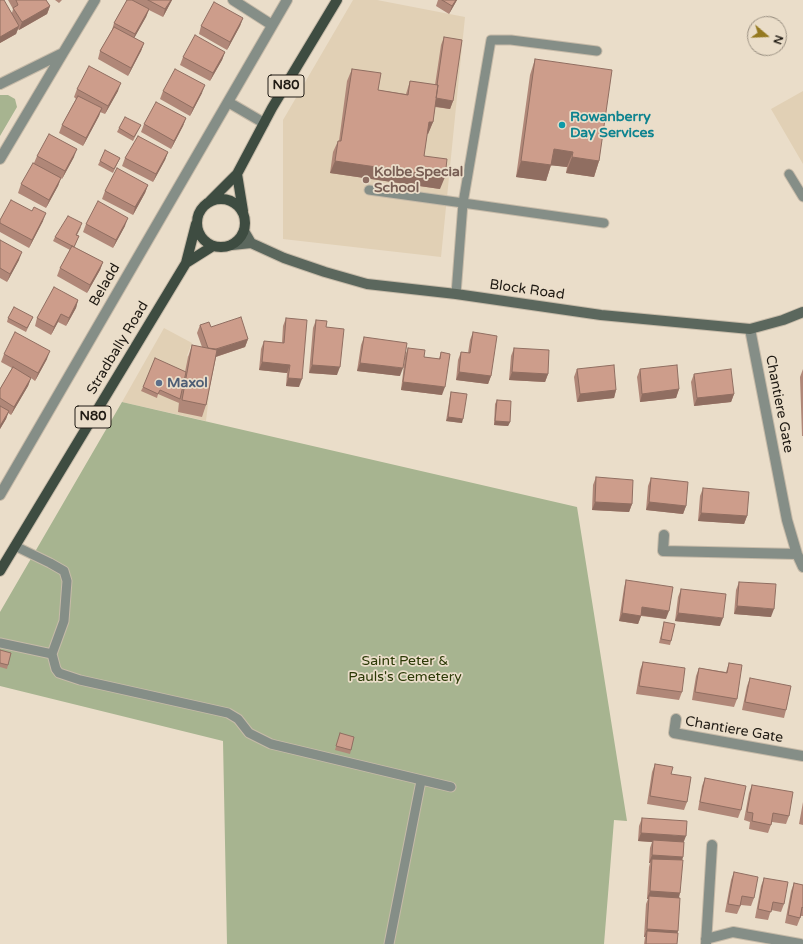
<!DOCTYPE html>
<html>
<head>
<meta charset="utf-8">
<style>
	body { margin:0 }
	#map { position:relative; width:803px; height:944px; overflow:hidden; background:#eaddc9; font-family:"Varela Round",sans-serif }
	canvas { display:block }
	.north { position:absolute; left:747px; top:16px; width:40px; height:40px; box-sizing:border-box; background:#eaddc9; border:1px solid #998f81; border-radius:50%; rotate:109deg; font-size:11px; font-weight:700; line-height:16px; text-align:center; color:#201b14 }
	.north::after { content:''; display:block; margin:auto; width:14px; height:18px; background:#947920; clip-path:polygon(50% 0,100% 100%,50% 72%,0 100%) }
</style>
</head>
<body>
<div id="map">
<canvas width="803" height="944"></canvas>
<div class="north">N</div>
</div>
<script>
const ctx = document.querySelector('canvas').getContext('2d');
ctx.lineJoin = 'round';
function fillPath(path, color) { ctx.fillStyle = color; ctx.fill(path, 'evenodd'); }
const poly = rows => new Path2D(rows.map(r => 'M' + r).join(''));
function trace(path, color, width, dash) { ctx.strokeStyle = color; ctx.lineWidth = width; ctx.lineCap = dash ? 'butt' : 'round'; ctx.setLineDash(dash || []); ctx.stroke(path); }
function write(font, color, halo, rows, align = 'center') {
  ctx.font = font + ' "Varela Round",sans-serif'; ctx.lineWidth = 3.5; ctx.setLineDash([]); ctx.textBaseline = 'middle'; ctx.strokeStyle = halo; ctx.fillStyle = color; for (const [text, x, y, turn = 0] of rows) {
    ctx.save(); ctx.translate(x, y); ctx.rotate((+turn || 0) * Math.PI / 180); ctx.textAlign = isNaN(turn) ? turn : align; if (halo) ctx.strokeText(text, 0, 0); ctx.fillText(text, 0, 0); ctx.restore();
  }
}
fillPath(poly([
	[353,0,377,0,465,17,441,257,283,239,283,120],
	[803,91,803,164,771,109],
	[164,328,192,343,187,356,213,361,206,421,122,402]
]), '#e1d0b5');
fillPath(poly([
	[0,95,8,95,15,99,17,107,0,136],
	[122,402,577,507,627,821,614,820,604,944,227,944,223,741,0,686,0,612]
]), '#a7b490');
const lane = poly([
	[597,51,511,40,491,40,463,203,604,223],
	[789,174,803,197],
	[369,190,463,203,456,294],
	[15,546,50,563,64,571,67,581,64,621,52,654,56,669,59,673,80,680,228,713,238,719,249,733,271,744,451,787],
	[0,643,52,654],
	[389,944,421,781]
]);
const street = poly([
	[233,0,272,25],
	[0,84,63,53,95,0],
	[228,102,264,123],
	[0,159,63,53],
	[750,329,787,520,797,554,803,567],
	[0,495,287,0],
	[664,535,663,551,797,554],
	[676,719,674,733,803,756],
	[706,939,733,932,800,944],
	[706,944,712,845]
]);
const secondary = poly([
	[244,231,251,243],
	[232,245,251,243,284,258,325,272,367,284,456,294,601,315,750,329,783,320,803,312]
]);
const primary = poly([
	[237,174,243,211],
	'197 223a24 24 0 1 1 48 0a24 24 0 1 1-48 0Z',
	[210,201,237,174,272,108,337,0],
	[186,263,213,246],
	[0,571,186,263,196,224]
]);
trace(lane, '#c6baa8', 11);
trace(street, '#c6baa8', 12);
trace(secondary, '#c6baa8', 12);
trace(primary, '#c6baa8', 12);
trace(lane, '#858e87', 9);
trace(street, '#858e87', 10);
trace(secondary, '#5b675d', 10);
trace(primary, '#3e4c41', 10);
fillPath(poly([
	[0,0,12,13,13,9,8,0,46,0,50,6,47,14,19,30,18,29,16,34,0,43],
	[55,0,62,0,59,3],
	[127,0,172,0,163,17,149,10,146,17,134,38,144,43,141,51,128,76,98,59,100,51,112,30,114,23],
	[438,0,457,0,449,14,436,6],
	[243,18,240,26,227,50,199,34,201,26],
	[444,37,453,101,450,109,435,107,433,122,428,134,427,134,424,156,440,189,330,173,333,152,338,141,339,141,347,81,352,69,378,90,406,94,410,81,435,85,441,45],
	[225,52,222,60,210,81,180,65,183,57],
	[535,59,599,161,594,177,566,173,567,167,551,165,546,181,516,177,530,75],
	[77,89,118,91,105,114,100,112,99,116,83,146,59,133,62,125,76,99,74,97],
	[163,91,202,93,190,116,160,99],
	[186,118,183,126,171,149,141,132,144,124],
	[141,125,133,141,117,132,119,128],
	[168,152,165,160,153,182,122,166,125,158],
	[37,156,74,157,62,179,61,178,58,186,46,208,18,193,21,184,34,163],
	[120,158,113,173,98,165,100,161],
	[148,185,145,193,133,215,102,199,105,191],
	[32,211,43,221,29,248,0,232,0,220],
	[86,224,125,226,113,248,83,232],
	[81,227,77,235,79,236,74,247,103,262,100,270,87,293,57,276,60,268,70,250,53,241,55,237],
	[0,240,19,260,7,282,0,278],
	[78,300,76,308,66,326,58,322,51,335,35,326,37,318],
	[33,317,26,332,7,322,8,318],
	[286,318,299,387,286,386,287,373,259,370,261,349,264,341,282,343,283,326],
	[316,320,326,327,337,375,309,373,313,328],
	[200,325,211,327,248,339,245,347,216,357,206,405,202,417,178,412,179,402,179,403,158,394,157,398,141,391,143,387,185,372,188,357,192,345,202,347,197,333],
	[473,332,491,376,488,384,456,380,458,360,461,352,468,353,470,340],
	[364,337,400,376,357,371,361,345],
	[408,348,424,357,439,359,441,352,442,395,401,390,405,356],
	[514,348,548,374,545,382,509,380,511,356],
	[4,354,47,359,35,381,31,378,28,386,11,415,8,413,6,419,0,429,0,389,12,368,1,362],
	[577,369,616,390,614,398,577,402,574,377],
	[640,369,679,389,676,398,640,402,637,377],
	[803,369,803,436,802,436,800,377],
	[694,374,734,394,731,402,694,406,691,382],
	[451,392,462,423,446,421,450,396],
	[497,400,510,422,508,426,494,425,495,404],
	[596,477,632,504,629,512,592,510,593,485],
	[651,478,686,506,683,514,646,510,648,486],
	[703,488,747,516,744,524,698,521,700,496],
	[626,580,666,619,641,616,638,624,619,621,624,588],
	[739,582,771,617,734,614,736,590],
	[681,589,720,626,675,621,678,597],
	[664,622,671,641,670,645,659,643,663,626],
	[0,650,8,665,7,669,0,667],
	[643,662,682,692,679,700,636,694,640,670],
	[729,663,737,699,734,707,692,700,696,676,699,668,726,672],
	[750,678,786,710,784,718,742,710,747,686],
	[340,733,351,750,350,754,335,750],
	[655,764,687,802,684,810,647,804,652,772],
	[705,778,741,810,738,818,698,810,702,786],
	[752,785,789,816,786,824,772,822,768,833,749,829,750,822,744,820,749,793],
	[803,802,803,825,799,824],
	[642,818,684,842,683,857,682,860,679,898,677,944,644,944,645,937,644,937,646,904,648,899,647,899,649,867,650,863,649,863,650,848,652,842,638,841,639,826],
	[734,872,754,898,751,906,741,905,737,914,725,912,731,880],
	[764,878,784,904,781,912,771,910,768,920,755,918,761,886],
	[794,883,803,885,803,916,801,916,797,926,785,923,791,891]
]), '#b08778');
fillPath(poly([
	[171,0,172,0,163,17,165,9],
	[456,0,457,0,449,14,452,6],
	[50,6,47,14,19,30,22,22],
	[149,9,146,17,132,42,135,34],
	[243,18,240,26,227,50,230,42],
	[19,26,16,34,0,43,0,37],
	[144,43,141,51,128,76,131,68],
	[225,52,222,60,210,81,213,73],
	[121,83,118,91,105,114,108,106],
	[205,85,202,93,190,116,193,108],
	[435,98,453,101,450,109,432,106],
	[102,108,99,116,83,146,86,138],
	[186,118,183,126,171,149,174,141],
	[429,122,433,122,428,134,425,134],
	[77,149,74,157,62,179,65,171],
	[554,149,573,152,567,167,548,165],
	[168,152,165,160,153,182,156,174],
	[572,157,599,161,594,177,566,173],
	[335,161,445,177,440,189,330,173],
	[521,161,551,165,546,181,516,177],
	[61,178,58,186,46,208,49,200],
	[148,185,145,193,133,215,135,207],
	[46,213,43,221,29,248,32,240],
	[128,218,125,226,113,248,116,240],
	[22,252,19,260,7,282,10,274],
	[103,262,100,270,87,293,90,285],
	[78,300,76,308,66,326,69,318],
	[61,314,58,322,51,335,54,327],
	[248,339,245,347,206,360,209,352],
	[50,351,47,359,35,381,38,373],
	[262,362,290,365,287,373,259,370],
	[360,363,403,368,400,376,357,371],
	[312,365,340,367,337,375,309,373],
	[459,372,491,376,488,384,456,380],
	[512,372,548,374,545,382,509,380],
	[31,378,28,386,11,415,14,407],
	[288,378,302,379,299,387,286,386],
	[403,382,445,387,442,395,401,390],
	[679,389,676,398,640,402,642,394],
	[616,390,614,398,577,402,580,394],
	[734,394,731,402,694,406,697,398],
	[9,411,6,419,0,429,0,426],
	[448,417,463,419,462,423,446,421],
	[495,421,510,422,508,426,494,425],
	[595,502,632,504,629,512,592,510],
	[649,502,686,506,683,514,646,510],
	[701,513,747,516,744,524,698,521],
	[737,606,774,609,771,617,734,614],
	[642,607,669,611,666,619,639,615],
	[622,613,641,616,638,624,619,621],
	[678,613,723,618,720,626,675,621],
	[641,833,686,836,683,844,653,840,652,842,638,841],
	[652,855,683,857,680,865,652,859,650,863,649,863],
	[650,891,680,893,678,901,649,896,648,899,647,899],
	[647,929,678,931,675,939,647,931,645,937,644,937]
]), '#906e61');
const building = poly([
	[0,0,4,0,19,26,0,37,0,0],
	[16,0,46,0,50,6,22,22,13,8,18,5,16,0],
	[127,0,132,0,149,9,135,34,114,23,127,0],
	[148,0,171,0,165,9,148,0],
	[442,0,456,0,452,6,442,0],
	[214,2,243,18,230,42,201,26,214,2],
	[114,27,144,43,131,68,100,51,114,27],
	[195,35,225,52,213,73,183,57,195,35],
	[444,37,462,40,453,101,436,98,438,85,437,85,444,37],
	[535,59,612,70,599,161,572,157,573,152,554,149,551,165,521,161,535,59],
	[89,66,121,83,108,106,77,89,89,66],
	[175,69,205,85,193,108,163,91,175,69],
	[352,69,381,73,378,90,408,95,410,81,438,85,433,122,429,122,424,156,447,159,445,177,335,161,338,141,341,141,352,69],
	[78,96,102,108,86,138,62,125,78,96],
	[156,102,186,118,174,141,144,124,156,102],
	[125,117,141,125,134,137,119,128,125,117],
	[49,134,77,149,65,171,37,156,49,134],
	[138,136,168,152,156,174,125,158,138,136],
	[105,150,120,158,114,169,100,161,105,150],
	[33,163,61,178,49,200,21,184,33,163],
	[117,168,148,185,135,207,105,191,117,168],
	[11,200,32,211,34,207,46,213,32,240,0,223,0,220,11,200],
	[98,201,128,218,116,240,86,224,98,201],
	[68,216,82,223,76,235,79,236,74,247,55,237,68,216],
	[0,240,22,252,10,274,0,268,0,240],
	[72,246,103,262,90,285,60,268,72,246],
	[54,287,78,300,69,318,61,314,54,327,37,318,54,287],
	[14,307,33,317,27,328,8,318,14,307],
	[241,317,248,339,216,349,208,348,200,325,209,322,211,327,241,317],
	[286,318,307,320,302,379,288,378,290,365,262,362,264,341,284,343,286,318],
	[316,320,327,321,326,327,344,329,340,367,312,365,316,320],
	[15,332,50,351,38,373,4,354,15,332],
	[473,332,497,336,491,376,459,372,461,352,470,353,473,332],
	[364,337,407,343,403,368,360,363,364,337],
	[192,345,217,350,206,405,182,400,192,345],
	[408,348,425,350,424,357,440,359,441,352,450,354,445,387,403,382,408,348],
	[514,348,549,350,548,374,512,372,514,348],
	[155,358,186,372,180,399,160,390,158,394,143,387,155,358],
	[614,365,616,390,580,394,577,369,614,365],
	[677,365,679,389,642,394,640,369,677,365],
	[13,367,31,378,14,407,0,398,0,389,13,367],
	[731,369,734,394,697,398,694,374,731,369],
	[451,392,467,394,463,419,448,417,451,392],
	[497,400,511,401,510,422,495,421,497,400],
	[0,406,9,411,0,426,0,406],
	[596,477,633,480,632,504,595,502,596,477],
	[651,478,688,482,686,506,649,502,651,478],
	[703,488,749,492,747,516,701,513,703,488],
	[626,580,673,587,669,611,642,607,641,616,622,613,626,580],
	[739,582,776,584,774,609,737,606,739,582],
	[681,589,726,594,723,618,678,613,681,589],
	[664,622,675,624,671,641,661,639,664,622],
	[0,650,11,653,8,665,0,663,0,650],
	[643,662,685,668,682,692,639,686,643,662],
	[729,663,742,665,737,699,695,692,699,668,727,673,729,663],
	[750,678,791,686,786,710,745,702,750,678],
	[340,733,354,737,351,750,336,746,340,733],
	[655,764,673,767,671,774,691,777,687,802,650,796,655,764],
	[705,778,746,786,741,810,700,802,705,778],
	[752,785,793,792,789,816,773,813,771,825,752,821,753,813,747,812,752,785],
	[642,818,687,821,686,836,641,833,642,818],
	[653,840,684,842,683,857,652,855,653,840],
	[652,859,683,860,680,893,650,891,652,859],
	[734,872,758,877,754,898,742,896,740,906,728,904,734,872],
	[764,878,788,882,784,904,773,902,771,912,758,909,764,878],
	[794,883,803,885,803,908,802,907,800,918,788,915,794,883],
	[649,896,680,898,678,931,647,929,649,896],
	[647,931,678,933,677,944,646,944,647,931]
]);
fillPath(building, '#cd9d8b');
trace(building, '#906e61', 1);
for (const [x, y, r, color] of [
	[562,125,4,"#0f9aa8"],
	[366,180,4,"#8d6e63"],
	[159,383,4,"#5c6f8a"]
]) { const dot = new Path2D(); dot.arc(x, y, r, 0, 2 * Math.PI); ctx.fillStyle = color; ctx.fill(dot); trace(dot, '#eaddc9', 1.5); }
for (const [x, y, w] of [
	[286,86,36],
	[93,417,36]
]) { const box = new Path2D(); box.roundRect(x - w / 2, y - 11, w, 22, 3); ctx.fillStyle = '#eaddc9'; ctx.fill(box); trace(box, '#201b14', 1); }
write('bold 13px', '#201b14', null, [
	["N80",286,86],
	["N80",93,417]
]);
write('bold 14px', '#0d838f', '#eaddc9', [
	["Rowanberry",570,117],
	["Day Services",570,133]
], 'left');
write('bold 14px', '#785e54', '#eaddc9', [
	["Kolbe Special",374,172],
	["School",374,188]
], 'left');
write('14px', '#201b14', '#eaddc9', [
	["Beladd",105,285,-60],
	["Block Road",527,290,8],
	["Stradbally Road",118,348,-59],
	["Chantiere Gate",779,404,79],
	["Chantiere Gate",734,730,10]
]);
write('bold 14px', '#4e5e75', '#eaddc9', [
	["Maxol",167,383]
], 'left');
write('14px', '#2b3906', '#eaddc9', [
	["Saint Peter &",405,661],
	["Pauls's Cemetery",405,677]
]);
</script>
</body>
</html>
